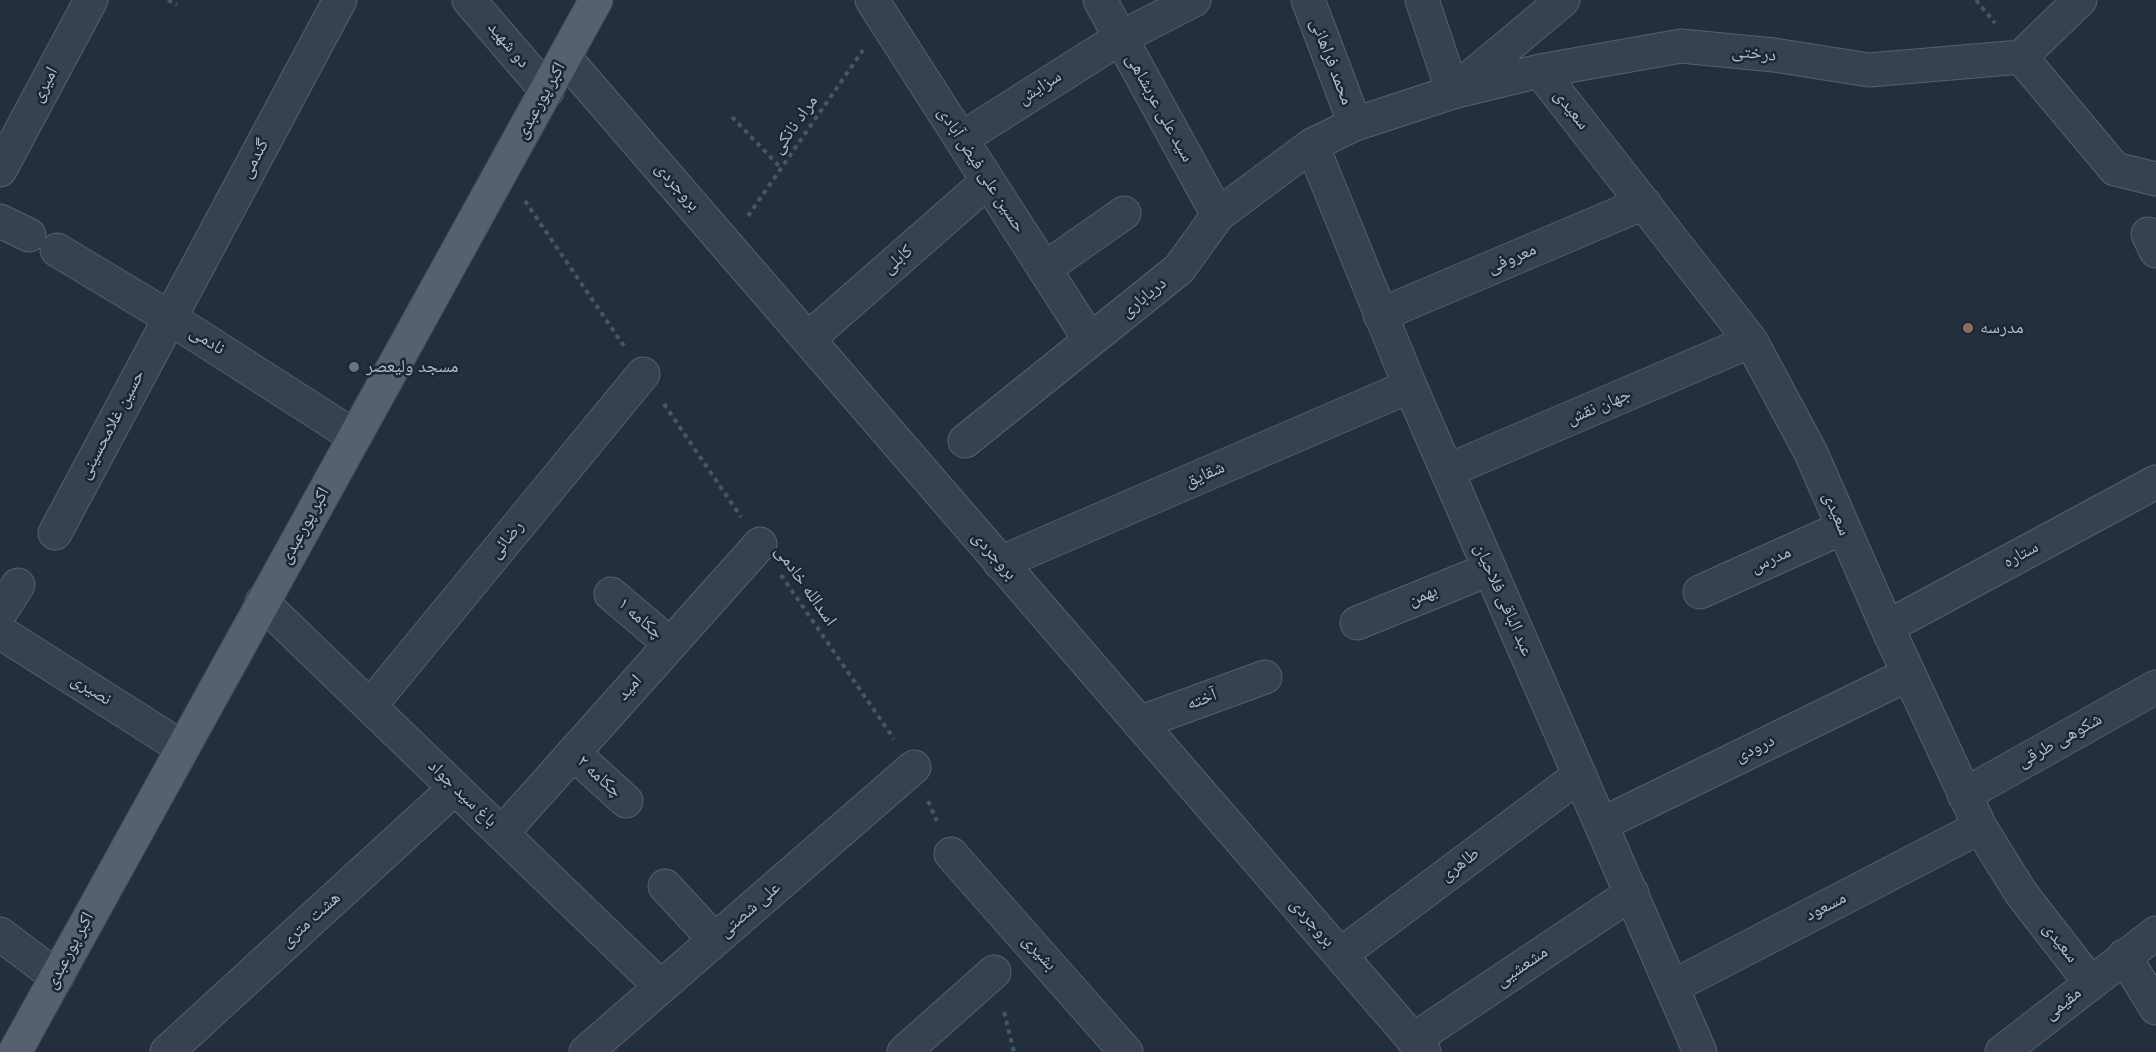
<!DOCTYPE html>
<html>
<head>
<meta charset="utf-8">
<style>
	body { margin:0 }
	canvas { display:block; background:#242f3e }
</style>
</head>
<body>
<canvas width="2156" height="1052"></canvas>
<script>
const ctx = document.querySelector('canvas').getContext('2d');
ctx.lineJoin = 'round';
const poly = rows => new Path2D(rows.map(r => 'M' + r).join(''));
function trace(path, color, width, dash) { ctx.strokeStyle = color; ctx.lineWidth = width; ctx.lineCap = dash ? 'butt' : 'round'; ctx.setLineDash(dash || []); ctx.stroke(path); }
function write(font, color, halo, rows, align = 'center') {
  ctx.font = font + ' Roboto,"Noto Naskh Arabic",sans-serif'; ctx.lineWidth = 5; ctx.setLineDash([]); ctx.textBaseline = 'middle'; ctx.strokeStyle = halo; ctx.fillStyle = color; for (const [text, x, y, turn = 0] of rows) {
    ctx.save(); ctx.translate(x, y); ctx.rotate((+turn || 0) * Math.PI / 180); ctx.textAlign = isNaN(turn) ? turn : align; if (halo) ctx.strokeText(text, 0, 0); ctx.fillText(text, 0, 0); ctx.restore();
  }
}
const minor = poly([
	[469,0,547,91],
	[872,0,1090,340],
	[1100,0,1218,215],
	[1308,0,1355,124],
	[1422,0,1453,92,1563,0],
	[2021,57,2080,0],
	[565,58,1424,1052],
	[1540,71,1751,341,1811,453,1887,627,1980,827,2021,893,2090,982],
	[961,139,1120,38,1194,0],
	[1312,145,1410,386,1700,1052],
	[0,170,91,0],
	[0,221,29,235],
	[2148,234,2156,251],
	[57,250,170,318,354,436],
	[1044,269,1124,213],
	[1380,315,1644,203],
	[808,339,988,181],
	[965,441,1179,269,1218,215,1312,145,1355,124,1453,92,1540,71,1681,46,1774,55,1869,70,2021,57,2115,169,2156,179],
	[1447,471,1751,341],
	[55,533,340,0],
	[1000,563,1410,386],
	[1700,592,1842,528],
	[611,594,670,644],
	[262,602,661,987],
	[0,613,18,585],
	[1357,623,1490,569],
	[1887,627,2156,482],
	[0,632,181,747],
	[370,706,643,374],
	[1139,723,1265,677],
	[573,753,626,801],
	[1964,795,2156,687],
	[1602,824,1909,674],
	[502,833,760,544],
	[951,854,1126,1052],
	[665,886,715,940],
	[0,934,57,977],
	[1340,955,1580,775],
	[2124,956,2156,1008],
	[1672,987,1980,827],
	[1413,1040,1632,893],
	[167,1052,455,788],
	[586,1052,914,767],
	[904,1052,994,972],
	[2002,1052,2156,933]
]);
const major = poly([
	[15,1052,596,0]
]);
trace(minor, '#565f6c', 35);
trace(major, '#414a57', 35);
trace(poly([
	[168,0,177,5],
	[1976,0,1995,23],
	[732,117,781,168],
	[525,201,624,346],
	[748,216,863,50],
	[664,404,741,517],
	[781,575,894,739],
	[928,801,937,821],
	[1004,1012,1014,1052]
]), '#44595c', 4, [4.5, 4.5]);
trace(minor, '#38414e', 33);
trace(major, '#56606e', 33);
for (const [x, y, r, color] of [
	[1968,328,6,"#8d6e63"],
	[354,367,6,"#6b7280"]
]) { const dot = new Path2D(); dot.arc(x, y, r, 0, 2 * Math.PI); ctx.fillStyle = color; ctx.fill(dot); trace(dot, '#1d2633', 2); }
write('18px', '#b4bcc9', '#1d2633', [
	["دو شهید",508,45,50],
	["درختی",1754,54,6],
	["محمد فراهانی",1331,62,69],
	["امیری",45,85,-62],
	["سزایش",1040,88,-33],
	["اکبر پورعبدی",541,101,-61],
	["سید علی عربشاهی",1159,108,61],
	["سعیدی",1571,110,52],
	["مراد نانکی",795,125,-55],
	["گندمی",255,159,-62],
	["حسین علی فیض آبادی",981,170,57],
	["بروجردی",677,187,49],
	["معروفی",1512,259,-23],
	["کابلی",898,260,-41],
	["دریاباری",1144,298,-39],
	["نادمی",207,341,33],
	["جهان نقش",1599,407,-23],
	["حسین غلامحسینی",112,425,-62],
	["شقایق",1205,475,-23],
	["سعیدی",1836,514,67],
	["اکبر پورعبدی",305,526,-61],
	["رضائی",507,540,-51],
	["ستاره",2021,555,-28],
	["بروجردی",994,556,49],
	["مدرس",1771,560,-24],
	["اسدالله خادمی",805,586,55],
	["بهمن",1423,596,-22],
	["عبد الباقی فلاحیان",1503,600,66],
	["چکامه ۱",640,619,41],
	["امید",630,688,-48],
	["نصیری",91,690,32],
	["آخته",1202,700,-20],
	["شکوهی طرقی",2060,741,-29],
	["درودی",1755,749,-26],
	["چکامه ۲",599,777,42],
	["باغ سید جواد",462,794,44],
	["طاهری",1460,865,-37],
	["مسعود",1826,907,-27],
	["علی شصتی",750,910,-41],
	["هشت متری",311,920,-42],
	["بروجردی",1312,923,49],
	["سعیدی",2060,943,52],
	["اکبر پورعبدی",70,951,-62],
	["بشیری",1039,953,48],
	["مشعشیی",1522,967,-34],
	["مقیمی",2063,1004,-38]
]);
write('18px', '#b4bcc9', '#1d2633', [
	["مدرسه",1980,328],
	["مسجد ولیعصر",366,367]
], 'left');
</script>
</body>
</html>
